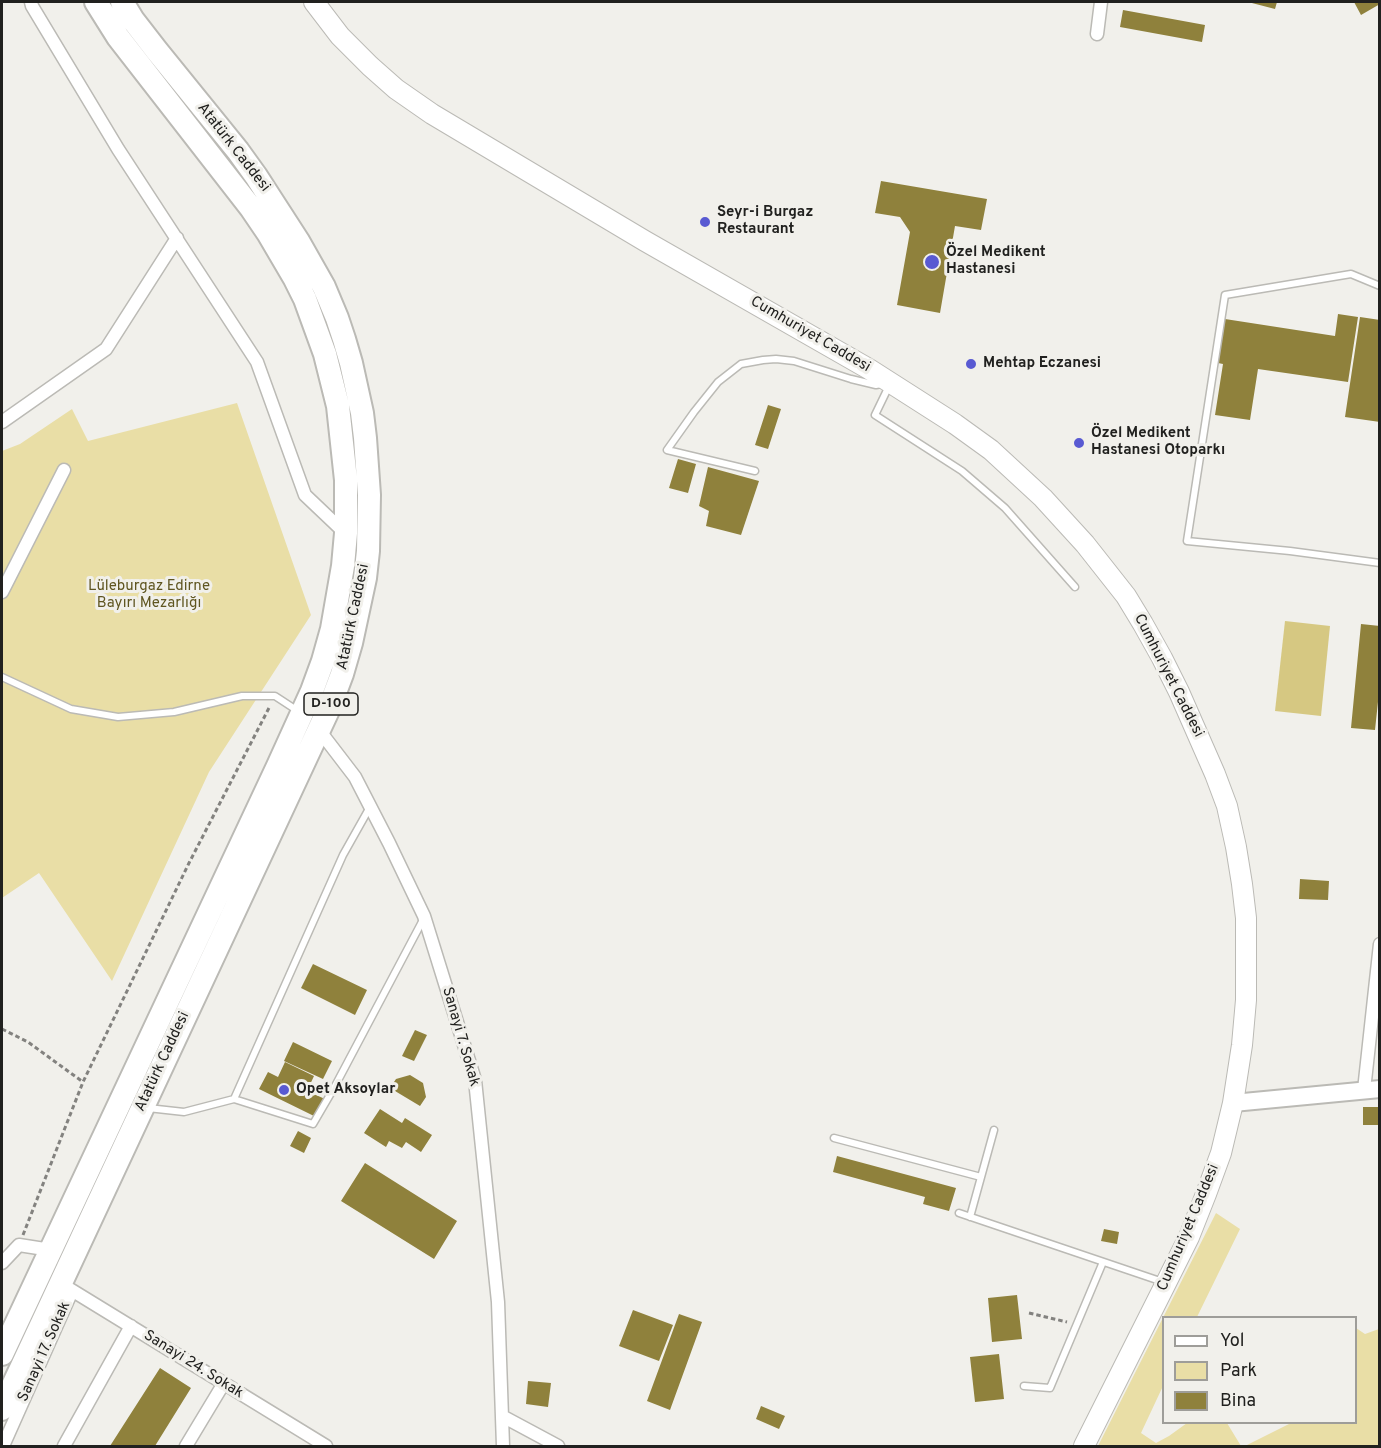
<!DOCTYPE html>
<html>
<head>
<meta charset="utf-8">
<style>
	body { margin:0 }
	#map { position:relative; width:1381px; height:1448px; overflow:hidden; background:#f1f0eb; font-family:Overpass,sans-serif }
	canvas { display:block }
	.frame { position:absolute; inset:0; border:3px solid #21211f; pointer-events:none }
	.legend { position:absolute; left:1162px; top:1316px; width:195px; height:108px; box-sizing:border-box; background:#f1f0eb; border:2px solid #9e9d99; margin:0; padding:8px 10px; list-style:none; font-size:18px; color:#21211f }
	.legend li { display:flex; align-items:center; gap:12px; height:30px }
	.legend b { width:30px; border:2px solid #9e9d99 }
</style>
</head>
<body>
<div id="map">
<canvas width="1381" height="1448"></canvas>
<div class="frame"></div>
<ul class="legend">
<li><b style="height:8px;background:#fff"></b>Yol</li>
<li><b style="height:16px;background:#e9dea6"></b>Park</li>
<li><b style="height:16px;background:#8f813c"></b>Bina</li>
</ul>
</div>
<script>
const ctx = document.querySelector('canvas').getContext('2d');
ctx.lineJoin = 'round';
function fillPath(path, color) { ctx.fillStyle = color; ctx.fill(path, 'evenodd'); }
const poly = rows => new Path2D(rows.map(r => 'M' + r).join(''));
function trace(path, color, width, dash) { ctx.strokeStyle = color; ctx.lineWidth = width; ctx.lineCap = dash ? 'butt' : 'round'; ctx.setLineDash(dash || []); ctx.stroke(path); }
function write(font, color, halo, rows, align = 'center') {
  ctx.font = font + ' Overpass,sans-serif'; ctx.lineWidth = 6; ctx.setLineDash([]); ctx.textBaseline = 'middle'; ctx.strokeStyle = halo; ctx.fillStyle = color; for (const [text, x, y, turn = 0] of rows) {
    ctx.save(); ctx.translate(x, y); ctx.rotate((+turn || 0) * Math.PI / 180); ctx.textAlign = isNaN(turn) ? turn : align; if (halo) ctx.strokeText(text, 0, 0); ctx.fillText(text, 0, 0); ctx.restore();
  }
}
fillPath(poly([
	[237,403,311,615,209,772,112,981,39,873,2,898,2,451,20,444,72,409,88,441],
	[1216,1213,1240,1229,1197,1317,1164,1318,1163,1386,1141,1433,1156,1443,1169,1436,1187,1423,1227,1423,1241,1446,1098,1446],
	[1356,1328,1365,1334,1379,1329,1379,1446,1245,1446,1291,1423,1356,1422]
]), '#e9dea6');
fillPath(poly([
	[1285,621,1330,626,1321,716,1275,711]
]), '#d6c882');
fillPath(poly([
	[1248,2,1277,2,1275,9],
	[1354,2,1379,2,1380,4,1361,15],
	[1123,10,1205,25,1202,42,1120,27],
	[881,181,987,199,981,230,955,226,940,313,897,305,910,232,900,217,875,213],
	[1338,314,1358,317,1348,382,1258,369,1250,420,1215,415,1223,364,1218,363,1225,319,1335,336],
	[1360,317,1380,320,1380,422,1345,417],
	[768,405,781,409,768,449,755,445],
	[678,459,696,464,688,493,669,488],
	[708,467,759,481,741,535,706,526,709,511,699,506],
	[1361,624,1380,626,1380,683,1375,730,1351,728],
	[1300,879,1329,881,1328,900,1299,899],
	[313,964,367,990,355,1015,301,988],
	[415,1030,427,1035,414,1061,402,1056],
	[293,1042,332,1061,323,1079,284,1061],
	[285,1062,314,1076,307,1091,325,1099,316,1117,259,1089,268,1072,278,1077],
	[410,1075,423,1083,426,1097,420,1106,390,1088,396,1079],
	[1363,1107,1380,1107,1380,1125,1363,1125],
	[380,1109,402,1123,405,1118,432,1135,421,1152,406,1142,402,1148,389,1141,386,1147,364,1133],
	[298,1131,311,1138,304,1153,290,1146],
	[837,1156,956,1188,949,1211,923,1204,925,1197,833,1172],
	[365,1163,457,1221,434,1259,341,1201],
	[1104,1229,1119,1232,1117,1244,1101,1241],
	[1017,1295,1022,1339,992,1342,988,1298],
	[633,1310,673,1325,659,1361,619,1346],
	[679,1314,702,1322,670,1410,647,1401],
	[999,1354,1004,1399,975,1402,970,1357],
	[160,1368,191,1388,155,1446,110,1446],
	[528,1381,551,1383,548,1407,526,1404],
	[761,1406,785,1416,779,1429,756,1419]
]), '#8f813c');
const lane = poly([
	[1380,286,1351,274,1225,295,1187,541,1290,551,1380,563],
	[889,386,875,415,962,471,1005,508,1075,587],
	[755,471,667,450,694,412,718,382,741,364,763,360,776,359,794,361,851,379,876,385,881,384],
	[2,677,71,709,118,717,174,712,242,696,275,696,298,711],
	[234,1099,313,1124,334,1088,424,918],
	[148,1108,184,1112,234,1099,343,855,370,807],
	[834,1138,981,1177],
	[959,1213,1163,1282],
	[970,1217,994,1130],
	[1024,1386,1050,1388,1103,1262]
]);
const street = poly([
	[31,2,32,6,118,149,257,362,305,495,345,533],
	[1097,34,1101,2],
	[2,422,106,349,177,238],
	[2,592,64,470],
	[319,730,355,777,389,843,424,916,475,1080,498,1302,503,1446],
	[1364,1090,1380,944],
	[2,1263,19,1245,51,1250],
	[60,1283,326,1446],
	[502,1416,558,1446],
	[3,1446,72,1291],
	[64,1446,131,1326],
	[186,1446,224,1383]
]);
const secondary = poly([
	[1233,1103,1380,1089]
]);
const primary = poly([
	[314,2,340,36,370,66,396,89,432,114,645,241,869,369,955,424,991,450,1043,498,1085,544,1126,596,1143,624,1162,658,1179,692,1215,774,1227,806,1236,847,1242,884,1246,918,1246,1000,1242,1045,1233,1103,1221,1153,1206,1194,1189,1237,1166,1283,1084,1446]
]);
const highway = poly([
	[2,1354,278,766,312,691,323,661,332,629,343,566,346,533,346,480,338,406,325,354,305,299,295,279,268,233,251,208,118,37,96,2],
	[2,1409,330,706,342,674,351,643,365,578,368,551,369,495,365,438,362,413,351,363,344,339,337,318,324,287,298,241,256,176,238,151,157,51,133,20,122,2]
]);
trace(lane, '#bbbab5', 9);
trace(street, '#bbbab5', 15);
trace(secondary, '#bbbab5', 20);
trace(primary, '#bbbab5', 22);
trace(highway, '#bbbab5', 26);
trace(poly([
	[2,1029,28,1042,83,1082],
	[23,1235,83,1082,189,863,270,706],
	[1029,1313,1067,1322]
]), '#83827f', 3, [4.5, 3]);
trace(lane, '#fff', 6);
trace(street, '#fff', 12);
trace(secondary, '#fff', 16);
trace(primary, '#fff', 20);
trace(highway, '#fff', 22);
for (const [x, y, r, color] of [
	[705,222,6,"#595ad2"],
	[932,262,8,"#595ad2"],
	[971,364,6,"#595ad2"],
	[1079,443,6,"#595ad2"],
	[284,1090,6,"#595ad2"]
]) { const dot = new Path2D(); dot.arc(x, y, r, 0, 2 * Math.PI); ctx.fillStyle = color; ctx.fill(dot); trace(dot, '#f1f0eb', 2); }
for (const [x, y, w] of [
	[331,704,54]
]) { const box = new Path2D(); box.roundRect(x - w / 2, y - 11, w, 22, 4.5); ctx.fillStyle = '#f1f0eb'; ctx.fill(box); trace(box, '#21211f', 1.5); }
write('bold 14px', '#21211f', null, [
	["D-100",331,704]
]);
write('15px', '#21211f', '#f1f0eb', [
	["Atatürk Caddesi",233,148,52],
	["Cumhuriyet Caddesi",810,335,30],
	["Atatürk Caddesi",354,617,-78],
	["Cumhuriyet Caddesi",1168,676,63],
	["Sanayi 7. Sokak",460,1037,74],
	["Atatürk Caddesi",163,1062,-65],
	["Cumhuriyet Caddesi",1189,1228,-67],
	["Sanayi 17. Sokak",45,1352,-66],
	["Sanayi 24. Sokak",193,1365,32]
]);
write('bold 15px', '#21211f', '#f1f0eb', [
	["Seyr-i Burgaz",717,213],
	["Restaurant",717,230],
	["Özel Medikent",946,253],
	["Hastanesi",946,270],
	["Mehtap Eczanesi",983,364],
	["Özel Medikent",1091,434],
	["Hastanesi Otoparkı",1091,451],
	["Opet Aksoylar",296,1090]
], 'left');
write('15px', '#5f5520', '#f1f0eb', [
	["Lüleburgaz Edirne",149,587],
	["Bayırı Mezarlığı",149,604]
]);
</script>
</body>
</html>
